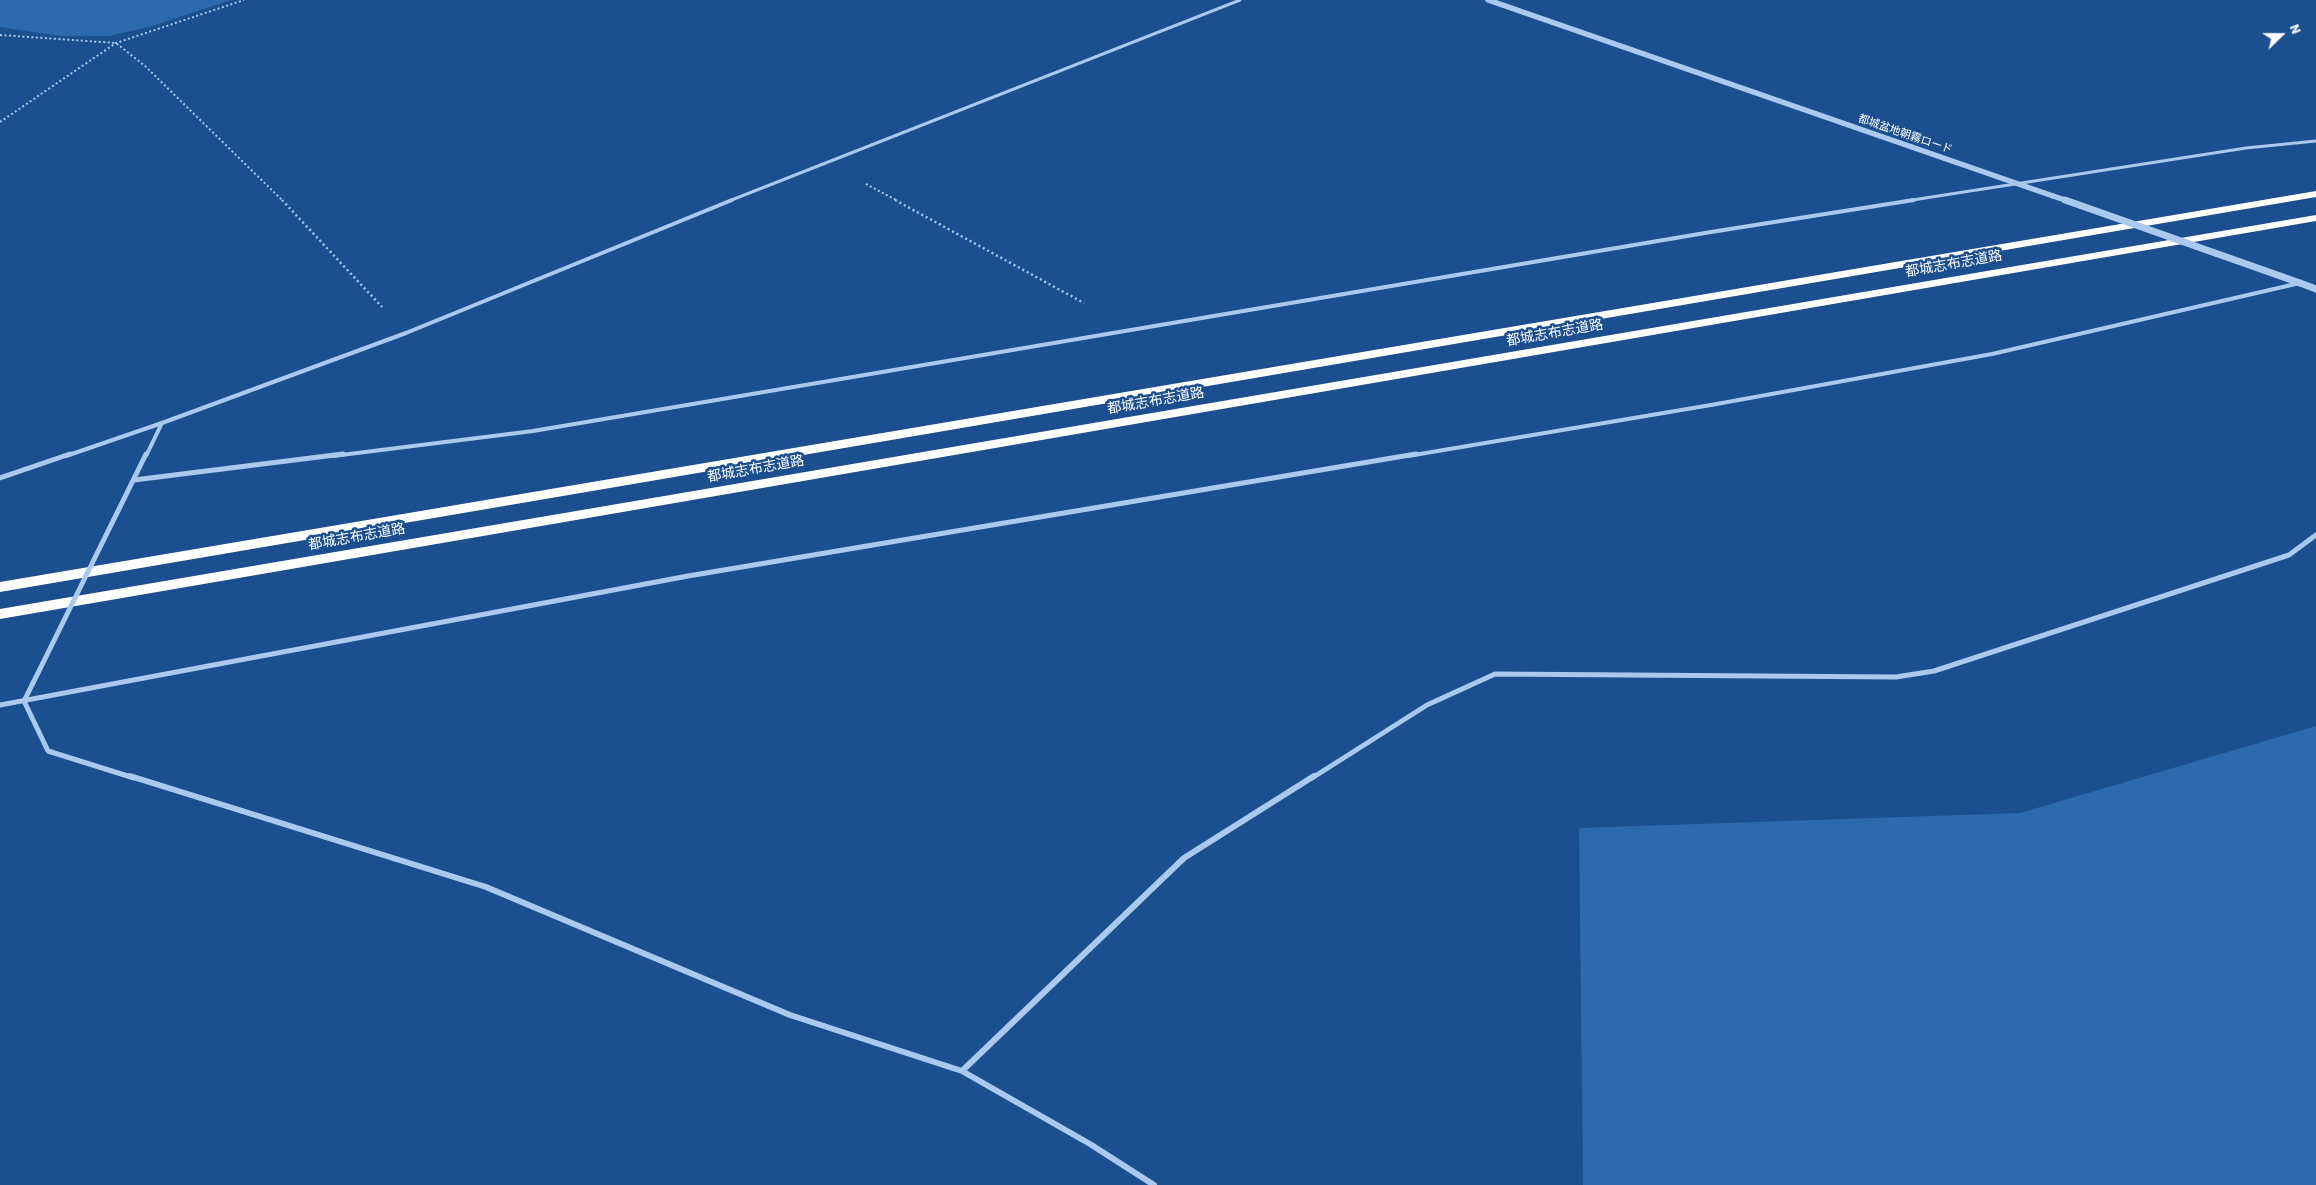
<!DOCTYPE html>
<html>
<head>
<meta charset="utf-8">
<style>
	body { margin:0 }
	#map { position:relative; width:2316px; height:1185px; overflow:hidden; background:#1b4f8f; font-family:"Source Sans 3",sans-serif }
	canvas { display:block }
	.north { position:absolute; left:2256px; top:10px; width:50px; height:50px; -webkit-text-stroke:4px #1b4f8f; paint-order:stroke; rotate:68deg; font-size:14px; font-weight:700; line-height:20px; text-align:center; color:#fff }
	.north::after { content:''; display:block; margin:auto; width:18px; height:22px; background:#fff; clip-path:polygon(50% 0,100% 100%,50% 72%,0 100%) }
</style>
</head>
<body>
<div id="map">
<canvas width="2316" height="1185"></canvas>
<div class="north">N</div>
</div>
<script>
const ctx = document.querySelector('canvas').getContext('2d');
ctx.lineJoin = 'round';
function fillPath(path, color) { ctx.fillStyle = color; ctx.fill(path, 'evenodd'); }
const poly = rows => new Path2D(rows.map(r => 'M' + r).join(''));
function trace(path, color, width, dash) { ctx.strokeStyle = color; ctx.lineWidth = width; ctx.lineCap = dash ? 'butt' : 'round'; ctx.setLineDash(dash || []); ctx.stroke(path); }
function write(font, color, halo, rows, align = 'center') {
  ctx.font = font + ' "Source Sans 3","Noto Sans JP",sans-serif'; ctx.lineWidth = 5; ctx.setLineDash([]); ctx.textBaseline = 'middle'; ctx.strokeStyle = halo; ctx.fillStyle = color; for (const [text, x, y, turn = 0] of rows) {
    ctx.save(); ctx.translate(x, y); ctx.rotate((+turn || 0) * Math.PI / 180); ctx.textAlign = isNaN(turn) ? turn : align; if (halo) ctx.strokeText(text, 0, 0); ctx.fillText(text, 0, 0); ctx.restore();
  }
}
fillPath(poly([
	[0,0,231,0,149,27,109,36,60,36,0,27],
	[2316,726,2316,1185,1583,1185,1579,828,2020,813]
]), '#2e69ad');
trace(poly([
	[0,35,116,43,145,66,283,201],
	[0,122,116,43,244,0],
	[866,184,898,201]
]), '#a9c9ee', 2, [2, 2.5]);
trace(poly([
	[282,200,382,307],
	[895,200,1084,303]
]), '#a9c9ee', 2.5, [2, 3]);
trace(poly([
	[729,201,1240,0],
	[1906,201,2246,148,2316,141]
]), '#a9c9ee', 3);
trace(poly([
	[66,456,162,423,406,333,732,200],
	[146,456,162,423],
	[333,456,533,431,1711,232,1914,200],
	[1408,456,1711,405,1992,354,2300,283]
]), '#a9c9ee', 4);
trace(poly([
	[0,478,70,454],
	[134,480,343,454],
	[118,511,146,454],
	[33,683,24,701,48,751,134,778],
	[0,705,688,576,1416,454],
	[1312,778,1427,705,1495,674,1896,677,1934,671,2289,555,2316,535]
]), '#a9c9ee', 5);
trace(poly([
	[130,776,486,887,790,1015,962,1071,1090,1144,1154,1185],
	[962,1071,1184,858,1314,776]
]), '#a9c9ee', 6);
trace(poly([
	[1488,0,2053,196]
]), '#a9c9ee', 5.5);
trace(poly([
	[2300,283,2316,289]
]), '#a9c9ee', 7);
fillPath(poly([
	[2316,191,2316,197,0,592,0,582,2316,191],
	[2316,215,2316,221,0,619,0,609,2316,215]
]), '#fff');
trace(poly([
	[33,683,118,511]
]), '#a9c9ee', 5);
trace(poly([
	[2053,196,2068,201]
]), '#a9c9ee', 5.5);
trace(poly([
	[2065,200,2300,283]
]), '#a9c9ee', 7);
write('11px', '#fff', '#1b4f8f', [
	["都城盆地朝霧ロード",1905,135,19]
]);
write('14px', '#fff', '#1b4f8f', [
	["都城志布志道路",1954,265,-10],
	["都城志布志道路",1555,334,-10],
	["都城志布志道路",1156,402,-10],
	["都城志布志道路",756,470,-10],
	["都城志布志道路",357,538,-10]
]);
</script>
</body>
</html>
